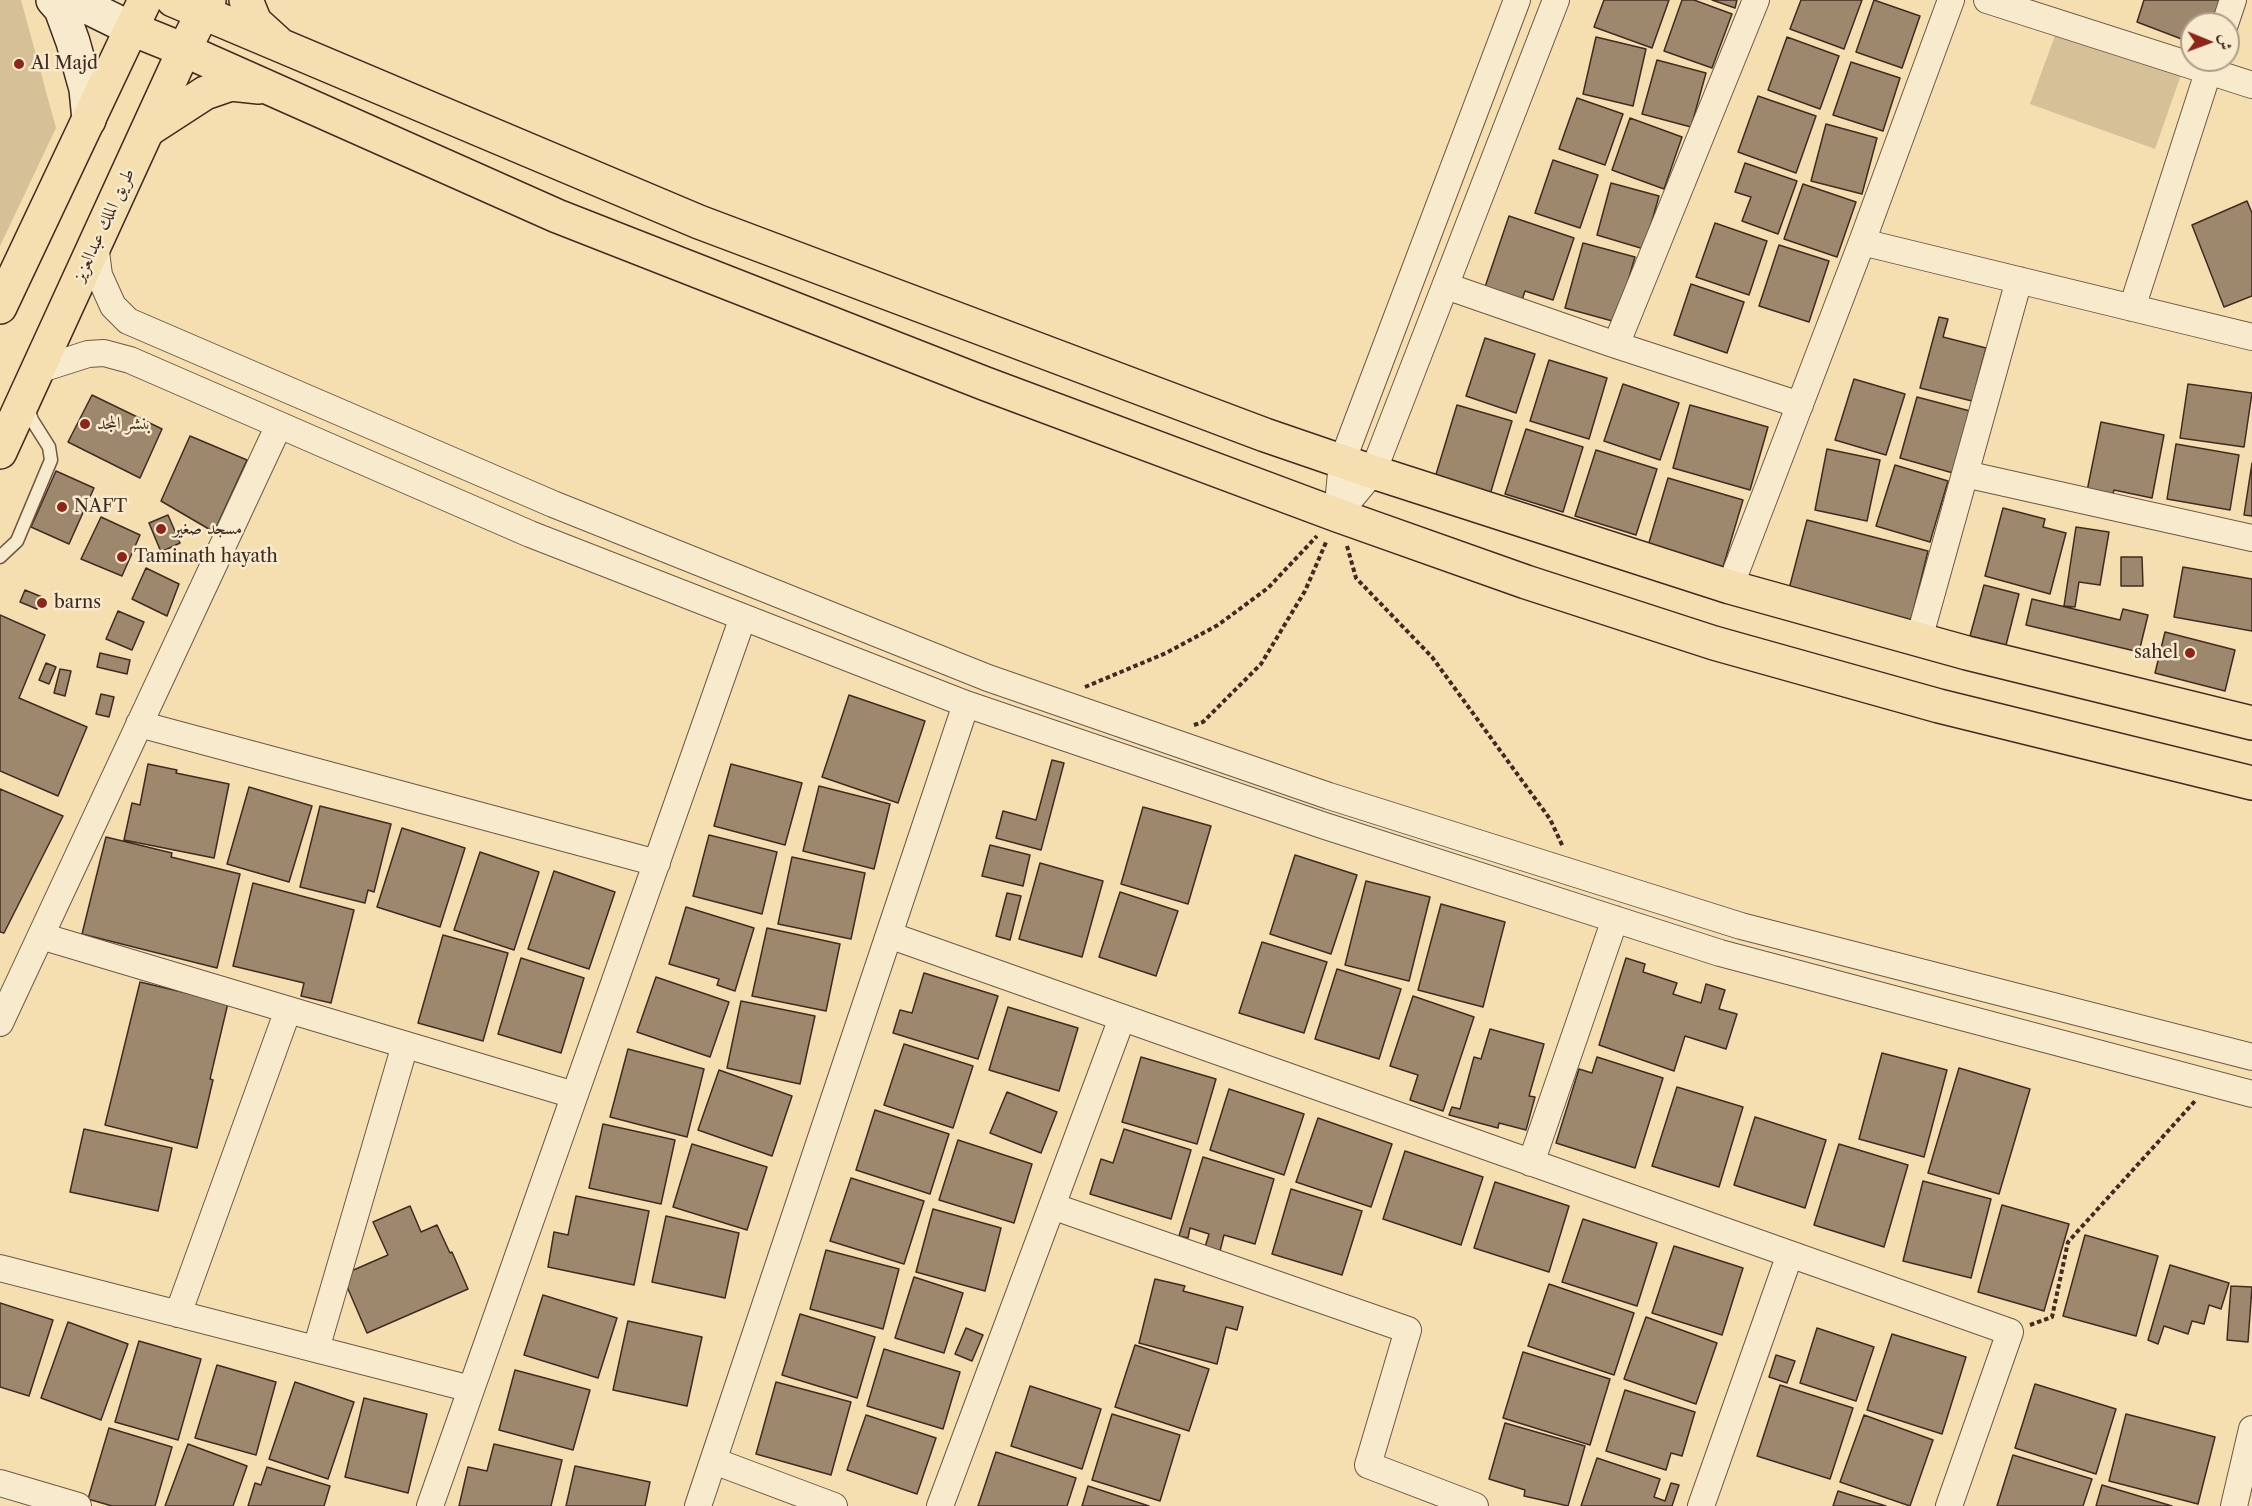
<!DOCTYPE html>
<html>
<head>
<meta charset="utf-8">
<style>
	body { margin:0 }
	#map { position:relative; width:2252px; height:1506px; overflow:hidden; background:#f5deb0; font-family:"Libre Caslon Text",Amiri,serif }
	canvas { display:block }
	.north { position:absolute; left:2180px; top:12px; width:60px; height:60px; box-sizing:border-box; background:#f8eacc; border:2px solid #ae9e89; border-radius:50%; rotate:91deg; font-size:16px; font-weight:700; line-height:24px; text-align:center; color:#402b24 }
	.north::after { content:''; display:block; margin:auto; width:21px; height:27px; background:#8f2418; clip-path:polygon(50% 0,100% 100%,50% 72%,0 100%) }
</style>
</head>
<body>
<div id="map">
<canvas width="2252" height="1506"></canvas>
<div class="north">ش</div>
</div>
<script>
const ctx = document.querySelector('canvas').getContext('2d');
ctx.lineJoin = 'round';
function fillPath(path, color) { ctx.fillStyle = color; ctx.fill(path, 'evenodd'); }
const poly = rows => new Path2D(rows.map(r => 'M' + r).join(''));
function trace(path, color, width, dash) { ctx.strokeStyle = color; ctx.lineWidth = width; ctx.lineCap = dash ? 'butt' : 'round'; ctx.setLineDash(dash || []); ctx.stroke(path); }
function write(font, color, halo, rows, align = 'center') {
  ctx.font = font + ' "Libre Caslon Text",Amiri,serif'; ctx.lineWidth = 5; ctx.setLineDash([]); ctx.textBaseline = 'middle'; ctx.strokeStyle = halo; ctx.fillStyle = color; for (const [text, x, y, turn = 0] of rows) {
    ctx.save(); ctx.translate(x, y); ctx.rotate((+turn || 0) * Math.PI / 180); ctx.textAlign = isNaN(turn) ? turn : align; if (halo) ctx.strokeText(text, 0, 0); ctx.fillText(text, 0, 0); ctx.restore();
  }
}
fillPath(poly([
	[0,0,21,0,56,128,0,246],
	[2057,30,2181,75,2155,149,2030,104]
]), '#d6c098');
const building = poly([
	[1604,0,1669,0,1652,48,1594,27,1604,0],
	[1682,0,1694,0,1732,14,1712,68,1664,51,1682,0],
	[1712,0,1737,0,1735,8,1712,0],
	[1801,0,1862,0,1844,49,1790,29,1801,0],
	[1874,0,1920,16,1902,68,1856,52,1874,0],
	[2144,0,2223,0,2215,24,2192,24,2192,43,2137,22,2144,0],
	[1596,37,1646,49,1633,106,1583,94,1596,37],
	[1787,37,1839,56,1820,109,1768,90,1787,37],
	[1657,60,1706,73,1691,127,1642,114,1657,60],
	[1851,62,1900,78,1883,131,1833,115,1851,62],
	[1758,96,1816,116,1796,173,1738,152,1758,96],
	[1577,98,1623,114,1605,165,1559,149,1577,98],
	[1630,118,1682,137,1664,189,1612,170,1630,118],
	[1826,124,1877,138,1862,194,1811,181,1826,124],
	[1553,160,1598,175,1580,228,1535,213,1553,160],
	[1745,163,1797,181,1778,234,1742,221,1751,197,1735,192,1745,163],
	[1611,183,1659,196,1644,249,1597,235,1611,183],
	[1803,184,1856,202,1837,257,1784,239,1803,184],
	[2247,201,2252,213,2252,296,2224,307,2192,225,2247,201],
	[1509,216,1574,238,1553,300,1525,291,1522,300,1485,287,1509,216],
	[1715,223,1767,241,1749,295,1696,277,1715,223],
	[1583,243,1635,257,1616,322,1565,308,1583,243],
	[1779,245,1829,261,1809,322,1759,306,1779,245],
	[1691,284,1744,302,1727,353,1674,335,1691,284],
	[1939,317,1948,319,1943,337,1986,348,1972,401,1920,388,1939,317],
	[1485,338,1535,354,1516,413,1466,396,1485,338],
	[1549,360,1607,378,1589,439,1530,421,1549,360],
	[1854,379,1905,394,1886,455,1835,440,1854,379],
	[1623,384,1679,403,1660,460,1604,441,1623,384],
	[2188,384,2252,393,2244,447,2180,438,2188,384],
	[92,395,162,429,140,478,68,442,92,395],
	[1917,397,1970,411,1953,473,1900,458,1917,397],
	[1457,405,1512,421,1489,498,1434,481,1457,405],
	[1690,405,1768,427,1750,490,1673,468,1690,405],
	[2101,422,2164,435,2152,498,2114,490,2111,501,2086,496,2101,422],
	[1526,429,1583,447,1563,512,1505,494,1526,429],
	[190,436,247,460,214,532,161,501,190,436],
	[2176,444,2239,455,2230,510,2167,499,2176,444],
	[1827,449,1880,460,1867,521,1815,510,1827,449],
	[1596,450,1657,469,1636,535,1575,516,1596,450],
	[2252,463,2252,516,2244,515,2252,463],
	[1895,465,1948,481,1930,542,1876,526,1895,465],
	[56,471,94,488,69,544,31,527,56,471],
	[1668,478,1743,500,1723,567,1648,546,1668,478],
	[2003,508,2045,519,2043,527,2066,533,2050,594,1985,576,2003,508],
	[168,515,180,543,161,552,149,523,168,515],
	[101,517,140,535,122,576,81,559,101,517],
	[1807,520,1928,551,1911,620,1789,589,1807,520],
	[2076,527,2109,532,2100,585,2079,582,2075,607,2064,606,2076,527],
	[2121,557,2142,557,2143,586,2121,586,2121,557],
	[2183,567,2252,579,2252,631,2174,617,2183,567],
	[146,568,179,584,167,616,132,599,146,568],
	[1984,585,2019,594,2006,645,1970,636,1984,585],
	[25,590,42,597,37,609,20,602,25,590],
	[2032,599,2120,620,2123,609,2148,615,2139,652,2026,625,2032,599],
	[118,611,144,622,132,650,106,639,118,611],
	[0,615,45,635,19,698,87,727,58,796,0,771,0,615],
	[2165,632,2235,650,2225,691,2155,673,2165,632],
	[100,653,130,660,127,674,97,667,100,653],
	[46,663,56,667,49,684,39,680,46,663],
	[60,669,71,671,65,696,54,693,60,669],
	[101,694,114,697,109,717,96,714,101,694],
	[849,695,925,721,898,803,822,777,849,695],
	[1052,760,1064,763,1041,850,996,838,1003,811,1036,820,1052,760],
	[148,764,177,770,176,773,229,784,214,858,124,840,132,803,140,805,148,764],
	[731,764,802,783,785,845,714,826,731,764],
	[819,786,890,804,874,869,803,851,819,786],
	[249,787,312,806,289,882,227,864,249,787],
	[0,789,63,816,4,933,0,932,0,789],
	[320,806,391,824,374,892,368,890,365,903,300,887,320,806],
	[1143,807,1211,826,1188,904,1121,884,1143,807],
	[402,828,465,848,440,927,377,907,402,828],
	[709,835,777,852,762,914,693,896,709,835],
	[106,837,172,853,171,857,240,874,217,968,82,934,106,837],
	[990,845,1030,855,1023,886,982,876,990,845],
	[480,852,539,872,514,950,454,930,480,852],
	[1295,855,1357,875,1331,954,1270,934,1295,855],
	[792,857,865,873,851,939,778,924,792,857],
	[1040,863,1103,881,1082,957,1019,939,1040,863],
	[554,871,615,892,589,969,528,949,554,871],
	[1366,881,1430,897,1409,981,1345,965,1366,881],
	[253,883,354,910,331,1003,301,996,304,983,233,966,253,883],
	[1120,892,1178,911,1156,976,1099,957,1120,892],
	[1007,893,1021,896,1010,940,996,936,1007,893],
	[1441,904,1505,922,1483,1007,1418,990,1441,904],
	[686,907,754,928,735,991,717,985,719,979,669,964,686,907],
	[767,928,840,944,826,1011,752,996,767,928],
	[443,935,508,953,483,1041,418,1023,443,935],
	[1262,942,1327,962,1304,1033,1239,1013,1262,942],
	[521,958,584,978,561,1053,498,1034,521,958],
	[1626,958,1645,964,1643,972,1677,983,1673,994,1701,1003,1706,984,1725,990,1719,1009,1737,1014,1726,1049,1685,1036,1674,1071,1599,1045,1626,958],
	[1337,969,1401,989,1379,1059,1315,1039,1337,969],
	[924,973,998,996,978,1059,893,1033,900,1010,912,1013,924,973],
	[656,977,729,1002,710,1057,637,1032,656,977],
	[140,982,228,1003,210,1079,213,1080,197,1148,105,1125,140,982],
	[1413,996,1474,1017,1443,1111,1410,1100,1418,1075,1390,1066,1413,996],
	[741,1001,815,1016,800,1084,727,1068,741,1001],
	[1008,1007,1078,1028,1059,1091,989,1070,1008,1007],
	[1490,1029,1544,1044,1529,1096,1535,1097,1526,1130,1499,1123,1498,1128,1449,1115,1452,1107,1460,1109,1474,1057,1481,1059,1490,1029],
	[904,1044,973,1066,953,1128,884,1105,904,1044],
	[628,1049,704,1069,687,1137,610,1117,628,1049],
	[1882,1053,1947,1070,1924,1157,1859,1139,1882,1053],
	[1141,1057,1216,1079,1197,1144,1122,1122,1141,1057],
	[1597,1057,1663,1078,1635,1168,1556,1143,1579,1069,1592,1073,1597,1057],
	[1959,1068,2030,1089,1999,1194,1928,1173,1959,1068],
	[719,1070,792,1096,772,1156,698,1130,719,1070],
	[1677,1087,1743,1107,1719,1187,1652,1166,1677,1087],
	[1229,1089,1304,1114,1284,1175,1210,1150,1229,1089],
	[1007,1092,1057,1112,1041,1153,990,1133,1007,1092],
	[875,1110,949,1134,930,1194,856,1170,875,1110],
	[1755,1117,1826,1140,1805,1208,1734,1185,1755,1117],
	[1318,1118,1392,1144,1371,1207,1296,1182,1318,1118],
	[603,1124,675,1140,661,1204,589,1188,603,1124],
	[84,1129,172,1148,158,1211,70,1192,84,1129],
	[1124,1129,1191,1150,1171,1219,1090,1194,1101,1159,1113,1163,1124,1129],
	[958,1140,1032,1164,1014,1223,939,1200,958,1140],
	[692,1144,767,1167,747,1230,673,1207,692,1144],
	[1839,1144,1908,1165,1884,1247,1814,1225,1839,1144],
	[1405,1151,1483,1177,1461,1245,1383,1219,1405,1151],
	[1203,1157,1274,1179,1255,1244,1224,1235,1220,1251,1205,1247,1209,1234,1190,1228,1188,1238,1179,1236,1203,1157],
	[851,1178,924,1201,904,1264,830,1241,851,1178],
	[1923,1181,1991,1199,1971,1278,1903,1261,1923,1181],
	[1495,1182,1569,1206,1549,1272,1474,1248,1495,1182],
	[1291,1189,1362,1211,1342,1275,1272,1254,1291,1189],
	[576,1196,649,1211,634,1285,548,1267,554,1232,568,1235,576,1196],
	[2002,1205,2069,1224,2044,1311,1978,1292,2002,1205],
	[410,1206,421,1232,437,1225,450,1253,452,1252,468,1289,367,1333,342,1275,388,1255,373,1222,410,1206],
	[933,1209,1001,1228,985,1291,916,1272,933,1209],
	[666,1216,739,1233,725,1298,652,1282,666,1216],
	[1583,1219,1657,1243,1637,1306,1562,1282,1583,1219],
	[2085,1235,2158,1256,2136,1336,2063,1316,2085,1235],
	[1674,1246,1743,1268,1722,1335,1652,1313,1674,1246],
	[826,1250,899,1269,883,1329,810,1309,826,1250],
	[2170,1265,2229,1283,2221,1309,2209,1305,2204,1324,2192,1321,2188,1334,2164,1326,2158,1344,2148,1340,2170,1265],
	[914,1277,963,1293,944,1353,895,1338,914,1277],
	[1155,1279,1185,1286,1183,1291,1243,1307,1237,1330,1226,1327,1217,1364,1139,1343,1155,1279],
	[1549,1284,1634,1313,1614,1375,1528,1346,1549,1284],
	[2231,1286,2252,1287,2248,1342,2227,1340,2231,1286],
	[543,1295,617,1318,598,1378,524,1355,543,1295],
	[0,1303,53,1320,29,1396,0,1387,0,1303],
	[800,1314,875,1337,857,1398,782,1375,800,1314],
	[1646,1317,1717,1343,1696,1404,1624,1379,1646,1317],
	[628,1321,702,1337,687,1406,613,1390,628,1321],
	[68,1322,128,1344,101,1420,41,1398,68,1322],
	[966,1328,983,1335,972,1361,955,1354,966,1328],
	[1817,1328,1874,1347,1856,1401,1800,1383,1817,1328],
	[1892,1334,1966,1357,1942,1434,1867,1410,1892,1334],
	[139,1341,201,1359,178,1440,115,1422,139,1341],
	[1135,1345,1209,1369,1189,1431,1115,1407,1135,1345],
	[884,1349,960,1372,943,1429,867,1406,884,1349],
	[1523,1352,1610,1379,1590,1445,1503,1418,1523,1352],
	[1776,1355,1795,1361,1787,1383,1769,1377,1776,1355],
	[217,1365,276,1382,256,1455,195,1438,217,1365],
	[515,1370,590,1390,573,1450,499,1430,515,1370],
	[295,1382,354,1402,328,1479,269,1459,295,1382],
	[776,1382,851,1402,831,1475,756,1454,776,1382],
	[2035,1384,2116,1409,2096,1474,2015,1448,2035,1384],
	[1780,1385,1853,1408,1830,1479,1757,1456,1780,1385],
	[1030,1386,1101,1409,1082,1469,1011,1446,1030,1386],
	[1625,1390,1695,1412,1682,1456,1671,1453,1666,1470,1606,1451,1625,1390],
	[364,1398,427,1414,408,1493,345,1477,364,1398],
	[1112,1414,1180,1435,1160,1501,1092,1480,1112,1414],
	[2126,1414,2215,1437,2198,1504,2109,1481,2126,1414],
	[866,1415,936,1438,917,1494,847,1470,866,1415],
	[1864,1415,1933,1440,1910,1506,1840,1482,1864,1415],
	[1505,1423,1585,1446,1568,1506,1524,1496,1525,1490,1489,1479,1505,1423],
	[109,1428,172,1447,155,1506,112,1506,88,1499,109,1428],
	[188,1444,247,1466,233,1506,165,1506,188,1444],
	[494,1444,562,1460,551,1506,459,1506,468,1467,487,1471,494,1444],
	[996,1452,1076,1478,1067,1506,978,1506,996,1452],
	[2013,1455,2092,1479,2083,1506,1997,1506,2013,1455],
	[1597,1458,1660,1479,1654,1497,1665,1501,1671,1483,1679,1485,1672,1506,1581,1506,1597,1458],
	[575,1466,650,1482,645,1506,566,1506,575,1466],
	[267,1467,330,1486,324,1506,248,1506,255,1483,261,1485,267,1467],
	[2102,1485,2172,1506,2096,1506,2102,1485],
	[1088,1486,1149,1506,1082,1506,1088,1486],
	[1838,1491,1886,1506,1833,1506,1838,1491]
]);
fillPath(building, '#9e886d');
trace(building, '#402b24', 1.5);
const lane = poly([
	[0,557,17,541,51,460,49,447,32,420,27,405]
]);
const street = poly([
	[1987,0,2252,85],
	[2225,24,2233,0],
	[1862,242,1951,0],
	[95,244,99,275,113,306,128,321,553,504,988,678,1329,796,1741,926,2252,1057],
	[1446,286,1616,345,1800,405],
	[2132,308,2212,60],
	[1616,345,1756,0],
	[38,370,88,354,104,353,130,360,530,534,966,704,1325,826,1720,953,2252,1094],
	[1965,474,2252,538],
	[1337,515,1373,472,1556,0],
	[1337,515,1342,462,1517,0],
	[1730,587,1862,242,2252,337],
	[1919,639,2019,280],
	[139,724,657,863],
	[889,935,2010,1332,1949,1506],
	[41,936,574,1095],
	[0,1023,279,425],
	[1531,1163,1615,919],
	[1052,1206,1408,1330,1368,1465,1475,1506],
	[0,1268,471,1389],
	[178,1314,288,1010],
	[316,1349,405,1045],
	[714,1461,834,1506],
	[0,1483,78,1506],
	[430,1506,743,617],
	[698,1506,966,704],
	[940,1506,1122,1018],
	[1701,1506,1790,1254],
	[2234,1506,2252,1429]
]);
const secondary = poly([
	[53,0,61,9,73,42,86,89,89,120],
	[73,0,132,29]
]);
const primary = poly([
	[173,0,699,222,1265,435,1373,472,1730,587,1967,653,2252,723],
	[246,0,255,22,277,42],
	[132,29,184,50,557,216,986,384,1337,515,1526,582,1714,643,1939,706,2252,783],
	[148,130,205,93,231,84,259,87]
]);
const highway = poly([
	[0,307,145,0],
	[0,452,184,50,209,0]
]);
trace(lane, '#6d5847', 15);
trace(street, '#6d5847', 28);
trace(secondary, '#402b24', 36);
trace(primary, '#402b24', 36);
trace(highway, '#402b24', 36);
trace(poly([
	[1347,546,1356,578,1432,657,1550,819,1563,847],
	[1085,687,1166,653,1218,625,1268,588,1317,536],
	[1194,725,1203,722,1261,664,1305,591,1327,540],
	[2030,1325,2052,1317,2068,1242,2195,1101]
]), '#402b24', 4, [4.5, 3]);
trace(lane, '#f8eacc', 12);
trace(street, '#f8eacc', 26);
trace(secondary, '#f8eacc', 33);
trace(primary, '#f5deb0', 33);
trace(highway, '#f5deb0', 33);
for (const [x, y, r, color] of [
	[19,64,6,"#8f2418"],
	[85,424,6,"#8f2418"],
	[62,507,6,"#8f2418"],
	[161,529,6,"#8f2418"],
	[122,557,6,"#8f2418"],
	[42,603,6,"#8f2418"],
	[2190,653,6,"#8f2418"]
]) { const dot = new Path2D(); dot.arc(x, y, r, 0, 2 * Math.PI); ctx.fillStyle = color; ctx.fill(dot); trace(dot, '#f8eacc', 2); }
write('18px', '#402b24', '#f8eacc', [
	["Al Majd",31,64],
	["بنشر المجد",97,424],
	["NAFT",74,507],
	["مسجد صغير",173,529],
	["Taminath hayath",134,557],
	["barns",54,603],
	["sahel",2178,653,"right"]
], 'left');
write('18px', '#402b24', '#f8eacc', [
	["طريق الملك عبدالعزيز",104,225,-65]
]);
</script>
</body>
</html>
